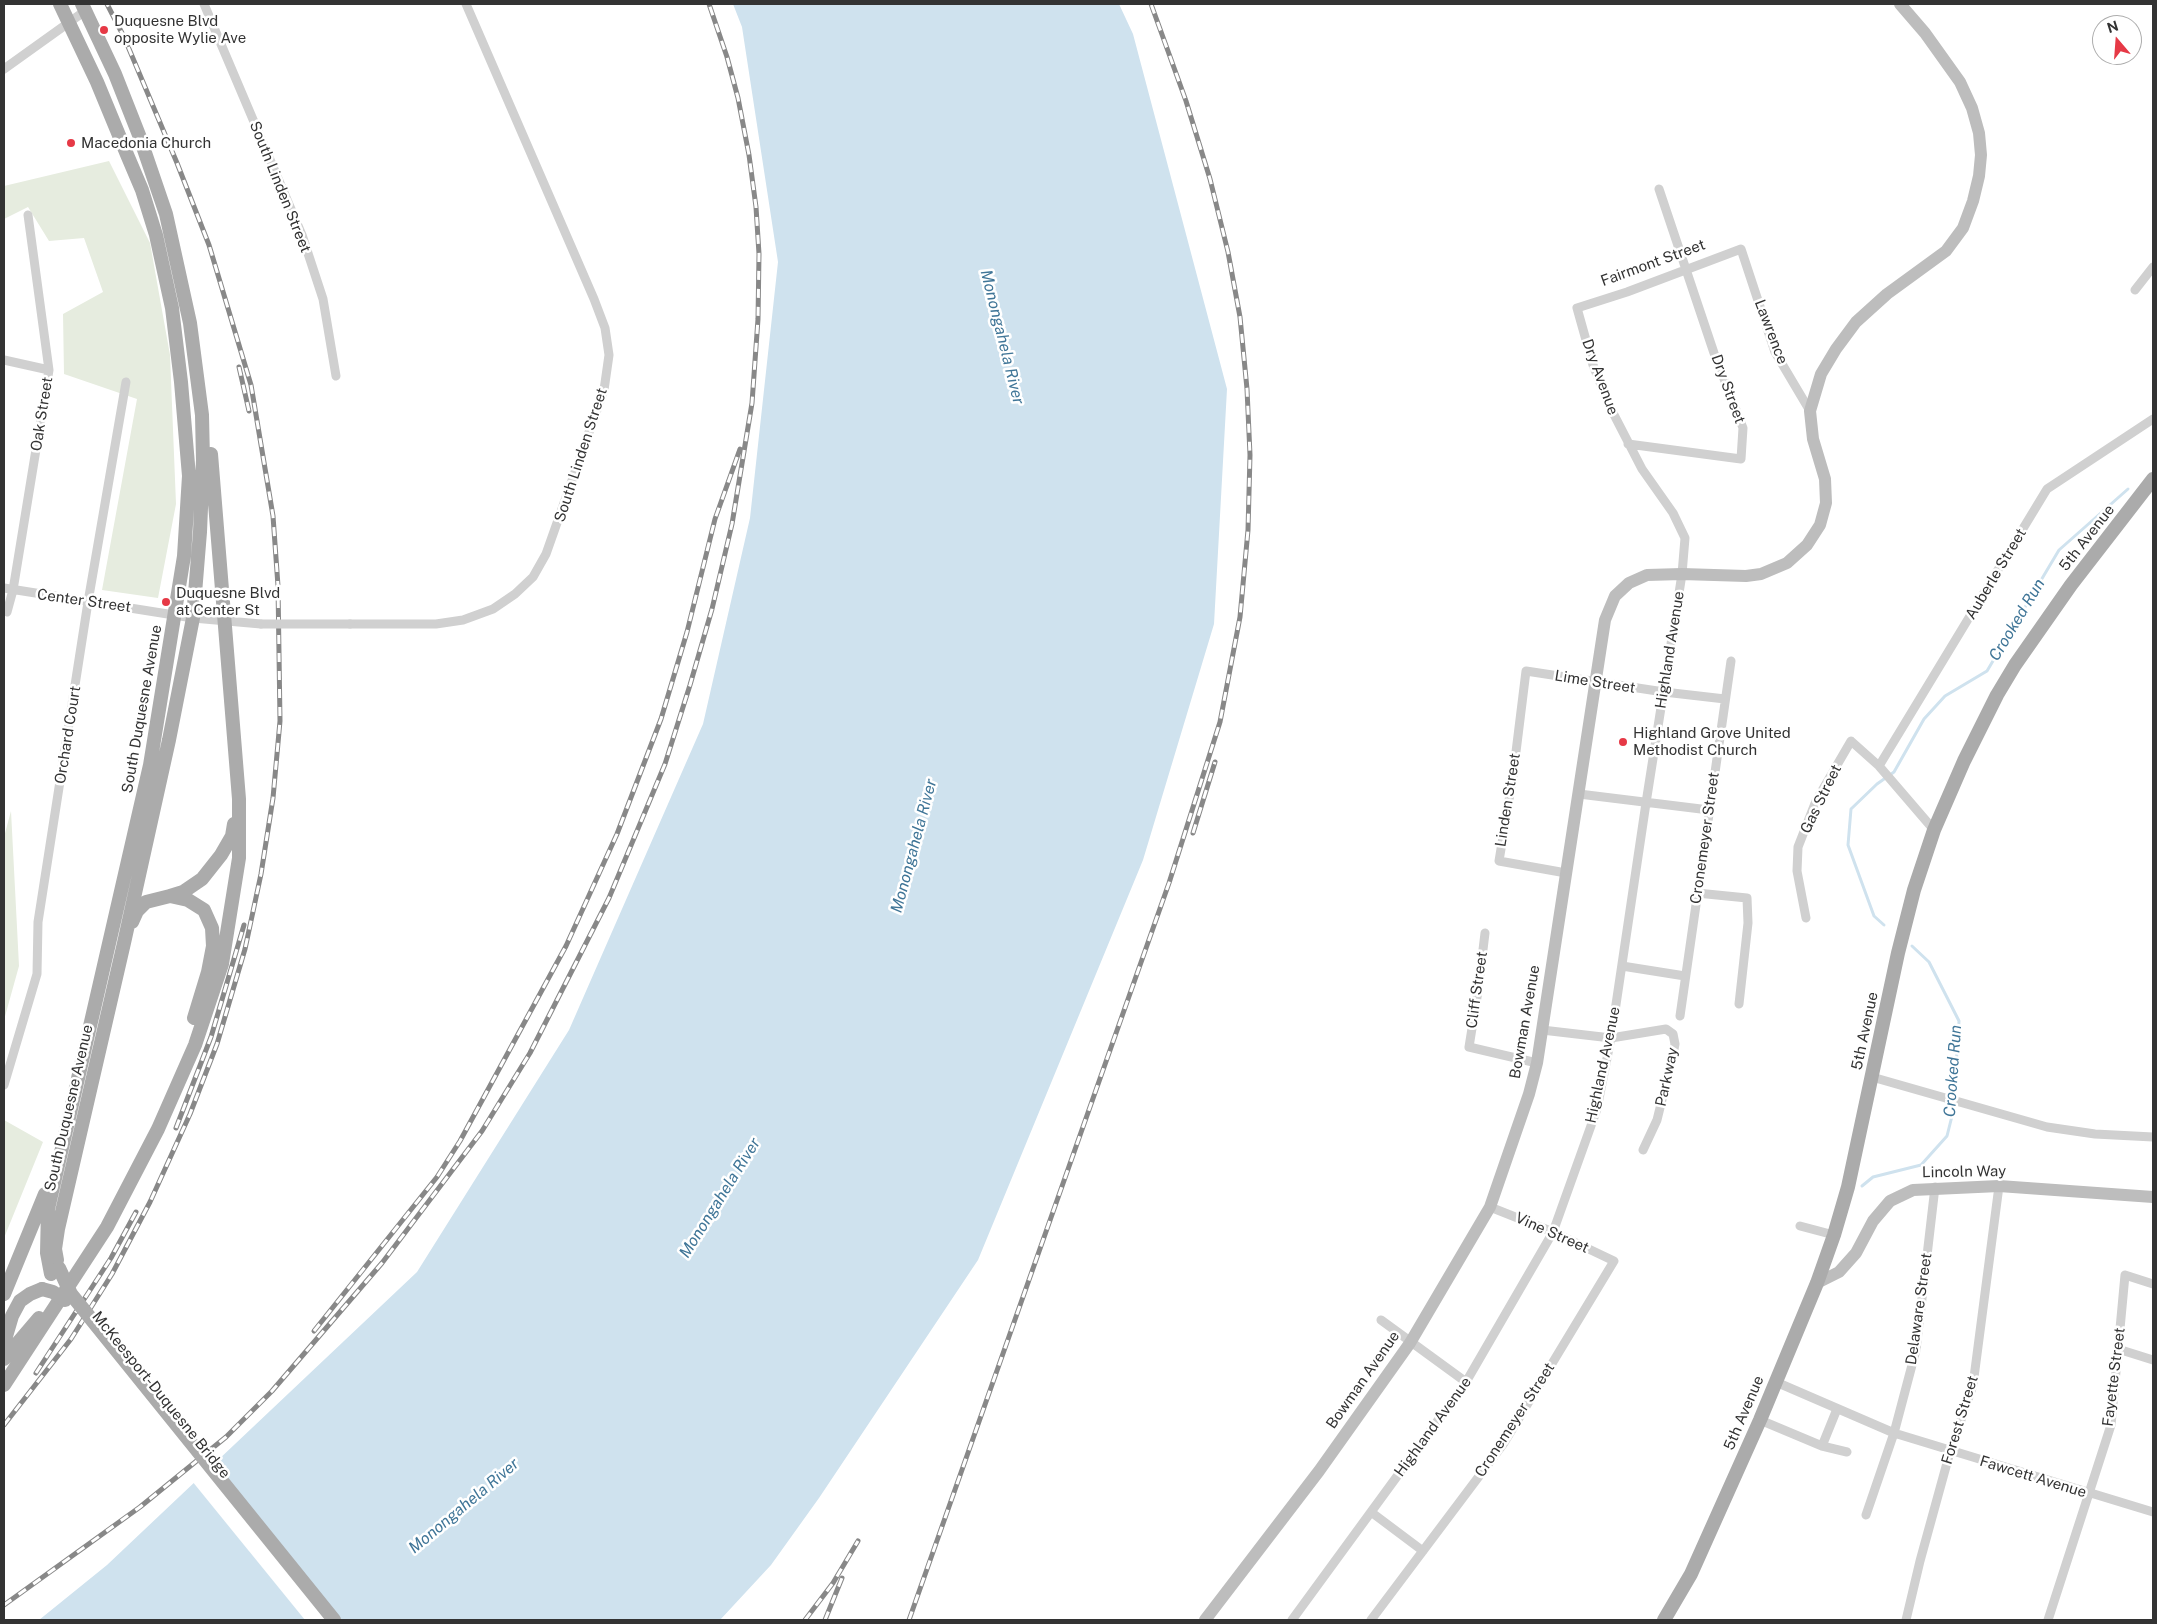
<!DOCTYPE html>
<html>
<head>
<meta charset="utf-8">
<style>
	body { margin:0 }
	#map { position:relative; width:2157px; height:1624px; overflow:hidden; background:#fff; font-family:"Public Sans",sans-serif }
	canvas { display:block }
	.frame { position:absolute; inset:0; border:5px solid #333; pointer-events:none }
	.north { position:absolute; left:2092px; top:15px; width:50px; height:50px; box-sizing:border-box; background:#fff; border:1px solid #adadad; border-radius:50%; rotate:342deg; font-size:14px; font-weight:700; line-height:20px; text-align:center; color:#333 }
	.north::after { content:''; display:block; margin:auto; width:18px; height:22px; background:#e63946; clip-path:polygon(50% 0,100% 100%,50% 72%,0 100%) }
</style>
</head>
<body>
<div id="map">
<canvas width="2157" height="1624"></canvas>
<div class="frame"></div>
<div class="north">N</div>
</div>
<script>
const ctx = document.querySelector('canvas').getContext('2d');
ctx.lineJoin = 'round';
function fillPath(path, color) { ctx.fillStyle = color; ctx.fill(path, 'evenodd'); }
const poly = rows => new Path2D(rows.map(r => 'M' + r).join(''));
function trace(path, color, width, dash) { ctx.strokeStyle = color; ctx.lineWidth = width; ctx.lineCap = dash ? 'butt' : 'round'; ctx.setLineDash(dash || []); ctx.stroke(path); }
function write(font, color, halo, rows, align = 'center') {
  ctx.font = font + ' "Public Sans",sans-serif'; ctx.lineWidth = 5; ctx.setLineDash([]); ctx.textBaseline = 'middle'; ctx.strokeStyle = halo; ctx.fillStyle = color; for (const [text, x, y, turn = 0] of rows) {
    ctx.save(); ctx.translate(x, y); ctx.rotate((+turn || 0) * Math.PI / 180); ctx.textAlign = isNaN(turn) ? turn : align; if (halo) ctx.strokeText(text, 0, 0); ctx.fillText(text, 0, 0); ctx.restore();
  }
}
fillPath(poly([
	[109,161,150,243,170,355,176,504,158,598,102,590,137,399,64,374,63,314,103,292,84,238,49,241,28,207,4,219,4,186],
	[11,811,19,966,4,1020,4,837],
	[4,1120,43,1142,4,1238]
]), '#e6ecdf');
fillPath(poly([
	[733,4,1119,4,1133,34,1227,389,1214,624,1143,860,978,1260,819,1498,771,1565,720,1620,39,1620,107,1565,417,1272,569,1030,703,724,750,518,778,262,742,27]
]), '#cfe2ee');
fillPath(poly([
	[213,1461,254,1511,342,1620,305,1620,192,1481]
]), '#fff');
trace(poly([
	[1884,925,1874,916,1848,845,1851,809,1877,784,1894,772,1924,719,1945,696,1987,671,2059,550,2128,489],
	[1862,1186,1873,1177,1921,1165,1947,1136,1953,1112,1959,1021,1929,962,1912,946]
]), '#cfe2ee', 3);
trace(poly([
	[204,4,302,235,323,299,336,376],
	[4,69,85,11],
	[2135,290,2153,267],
	[4,360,49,370],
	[1628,444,1741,459,1743,428,1714,353,1659,189],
	[4,588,193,618,261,624],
	[7,612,13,590,49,370,28,215],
	[350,624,436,624,463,620,493,609,515,594,533,577,546,554,604,390,609,355,605,328,594,299,466,4],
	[1879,766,2047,489,2153,419],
	[1579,794,1709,810],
	[1566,873,1499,861,1513,776,1526,671,1664,692,1725,699],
	[1697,893,1747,898,1748,923,1739,1004],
	[1806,918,1797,871,1798,847,1816,801,1851,741,1879,766,1934,830],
	[1485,933,1478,991,1469,1047,1537,1063],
	[1622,966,1685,976],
	[1680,1016,1731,661],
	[1542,1030,1611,1038,1666,1029,1673,1034,1675,1044,1673,1055,1657,1120,1643,1150],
	[1872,1077,2047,1127,2095,1134,2153,1137],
	[4,1085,37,974,38,922,88,602,126,382],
	[1800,1226,1834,1235],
	[1381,1320,1466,1382],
	[2118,1349,2153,1360],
	[1776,1382,1894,1433,2153,1512],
	[1760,1420,1822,1446,1847,1452],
	[1822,1446,1837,1409],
	[1371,1512,1423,1551],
	[1866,1515,1894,1433,1916,1350,1935,1187],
	[1292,1620,1466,1382,1553,1232,1597,1109,1611,1038,1646,803,1682,574,1685,538,1673,513,1642,469,1610,407,1593,365,1577,308,1627,292,1741,249,1775,352,1810,411],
	[1371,1620,1504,1443,1614,1261,1553,1232,1490,1207],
	[1906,1620,1920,1561,1950,1452,1973,1385,1999,1186],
	[2048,1620,2111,1425,2125,1275,2153,1284]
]), '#d0d0d0', 9);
trace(poly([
	[1817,1283,1839,1272,1856,1253,1873,1221,1890,1201,1913,1190,1999,1186,2153,1197],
	[1205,1620,1319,1471,1410,1343,1490,1207,1529,1094,1537,1063,1605,620,1615,596,1629,583,1647,575,1682,574,1746,576,1761,574,1787,563,1807,545,1820,525,1826,503,1825,479,1813,439,1810,411,1821,374,1836,349,1856,322,1887,294,1946,251,1963,228,1973,201,1979,176,1981,155,1979,133,1972,108,1960,82,1925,33,1900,4]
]), '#bdbdbd', 12);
trace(poly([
	[170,896,183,892,202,879,221,855,232,836,234,824],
	[132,922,137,911,146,902,170,896,188,900,204,910,212,928,213,946,208,972,194,1018],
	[57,1260,55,1249,58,1229,124,943,169,740,193,618,200,532,203,460,202,415,190,323,166,214,139,135,115,74,82,4],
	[51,1274,47,1253,48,1209,150,765,184,556,189,476,181,382,172,308,156,235,142,190,128,157,97,82,60,4],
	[4,1294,45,1194],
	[4,1343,12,1316,20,1301,30,1294,42,1289],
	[4,1359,39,1318],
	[4,1385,107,1227,158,1129,195,1045,222,964,239,858,239,799,211,454],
	[1664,1620,1691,1574,1760,1420,1817,1283,1834,1235,1848,1187,1898,953,1914,890,1934,830,1964,761,1997,695,2015,665,2071,585,2153,479]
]), '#ababab', 14);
const rail = poly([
	[239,367,249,411],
	[1193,833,1215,762],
	[176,1128,211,1037,244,925],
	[314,1331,437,1177,460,1141,566,946,617,834,661,719,687,632,715,519,740,449],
	[36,1373,111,1258,136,1212],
	[4,1425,71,1339,112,1274,150,1202,190,1114,217,1044,245,949,261,874,273,798,280,721,278,586,273,516,251,385,209,245,177,163,124,37,107,4],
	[4,1605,140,1507,226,1437,272,1391,382,1263,482,1131,530,1053,609,898,665,764,690,685,712,609,732,524,752,403,758,319,759,254,756,207,749,155,738,98,727,57,709,4],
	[805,1620,833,1583,858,1541],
	[825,1620,842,1578],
	[909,1620,1169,883,1220,722,1240,617,1248,530,1250,455,1247,389,1240,317,1228,252,1210,179,1186,101,1151,4]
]);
trace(rail, '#888', 5);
trace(rail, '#fff', 3, [9]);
trace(poly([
	[261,624,350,624]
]), '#d0d0d0', 9);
trace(poly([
	[59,1268,71,1294,334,1620],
	[42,1289,53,1292,65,1300]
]), '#ababab', 14);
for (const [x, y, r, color] of [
	[104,30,5,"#e63946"],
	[71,143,5,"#e63946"],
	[166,602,5,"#e63946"],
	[1623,742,5,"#e63946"]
]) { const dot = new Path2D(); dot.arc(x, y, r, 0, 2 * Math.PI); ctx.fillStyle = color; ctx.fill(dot); trace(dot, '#fff', 2); }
write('15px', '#333', '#fff', [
	["Duquesne Blvd",114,21],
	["opposite Wylie Ave",114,38],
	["Macedonia Church",81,143],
	["Duquesne Blvd",176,593],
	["at Center St",176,610],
	["Highland Grove United",1633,733],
	["Methodist Church",1633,750]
], 'left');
write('15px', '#333', '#fff', [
	["South Linden Street",280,187,68],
	["Fairmont Street",1653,263,-20],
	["Lawrence",1771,332,69],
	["Dry Avenue",1600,377,70],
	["Dry Street",1728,389,70],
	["Oak Street",42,414,-81],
	["South Linden Street",581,455,-72],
	["5th Avenue",2087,538,-52],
	["Auberle Street",1996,574,-59],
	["Center Street",84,601,8],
	["Highland Avenue",1670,650,-81],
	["Lime Street",1595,682,9],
	["South Duquesne Avenue",142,709,-80],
	["Orchard Court",68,735,-81],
	["Gas Street",1821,799,-64],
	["Linden Street",1508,800,-81],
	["Cronemeyer Street",1705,838,-82],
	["Cliff Street",1477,990,-82],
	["Bowman Avenue",1525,1022,-80],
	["5th Avenue",1865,1031,-78],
	["Highland Avenue",1603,1065,-78],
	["Parkway",1667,1077,-78],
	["South Duquesne Avenue",69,1108,-77],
	["Lincoln Way",1964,1172,-1],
	["Vine Street",1552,1233,24],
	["Delaware Street",1919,1309,-82],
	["Fayette Street",2114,1377,-83],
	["Bowman Avenue",1363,1380,-55],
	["McKeesport-Duquesne Bridge",161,1395,51],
	["5th Avenue",1744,1413,-67],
	["Cronemeyer Street",1515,1420,-57],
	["Forest Street",1960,1420,-73],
	["Highland Avenue",1433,1427,-54],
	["Fawcett Avenue",2033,1477,17]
]);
write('italic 16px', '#3f7597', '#fff', [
	["Monongahela River",1002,337,76],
	["Crooked Run",2017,620,-59],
	["Monongahela River",914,846,-75],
	["Crooked Run",1953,1071,-86],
	["Monongahela River",720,1198,-58],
	["Monongahela River",464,1506,-40]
]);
</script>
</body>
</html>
